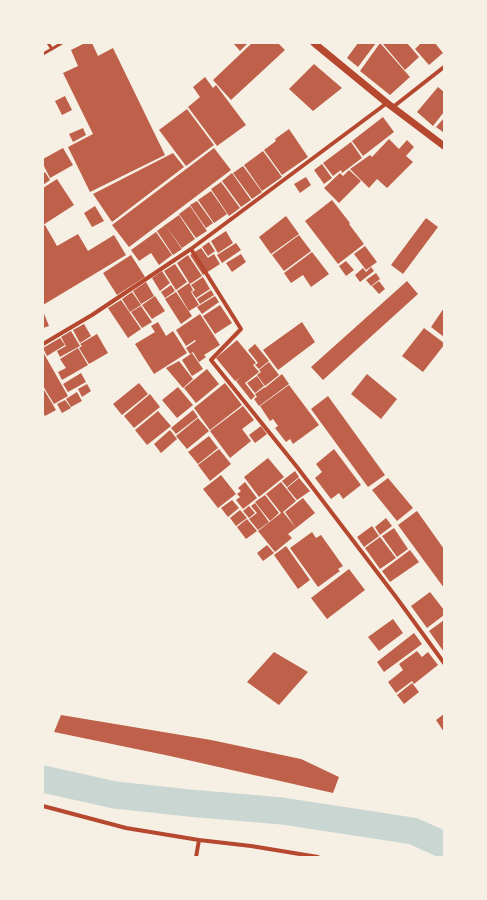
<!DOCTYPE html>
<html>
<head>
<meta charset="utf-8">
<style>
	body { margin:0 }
	#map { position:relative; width:487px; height:900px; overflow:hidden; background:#f6efe4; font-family:Spectral,serif }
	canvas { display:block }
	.frame { position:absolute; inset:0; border:44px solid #f6efe4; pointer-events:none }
</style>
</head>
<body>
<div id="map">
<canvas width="487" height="900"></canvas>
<div class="frame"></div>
</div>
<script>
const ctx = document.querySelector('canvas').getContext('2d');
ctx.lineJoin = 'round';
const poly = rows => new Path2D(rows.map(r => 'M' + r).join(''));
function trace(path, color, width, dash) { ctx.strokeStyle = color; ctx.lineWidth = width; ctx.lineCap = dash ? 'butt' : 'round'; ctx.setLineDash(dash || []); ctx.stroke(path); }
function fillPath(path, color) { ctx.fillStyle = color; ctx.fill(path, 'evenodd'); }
trace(poly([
	[43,779,115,795,189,803,282,811,413,831,444,845]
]), '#c9d6d2', 27);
fillPath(poly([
	[85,43,92,43,98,56,113,48,165,155,90,192,68,147,93,134,63,73,78,66,71,50],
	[233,43,248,43,240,51],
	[252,43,278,43,285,50,231,100,213,80],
	[358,43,376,43,358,67,347,58],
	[380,43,410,77,390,95,360,71],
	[384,43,407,43,419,57,405,70,383,44],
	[421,43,435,43,443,53,429,65,415,49],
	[314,64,342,88,313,111,289,89],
	[205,77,213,88,216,85,246,125,217,146,188,107,200,97,193,87],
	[438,87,444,92,444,112,433,126,417,112],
	[65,96,72,110,62,115,55,101],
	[187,109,214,145,186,166,159,130],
	[383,117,394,132,363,156,352,141],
	[444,118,444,131,443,132,436,127],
	[83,128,86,135,73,142,69,134],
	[289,129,308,157,282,175,264,150,276,141,275,139],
	[389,139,399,149,407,140,414,147,406,156,413,162,387,188,377,179,369,188,350,169,370,155,372,157],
	[351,142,362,158,342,173,341,170,333,176,323,163],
	[63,148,73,165,50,178,43,164,43,159],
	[214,148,231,170,129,247,112,225],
	[263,151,282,177,262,191,244,165],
	[173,153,184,167,112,222,93,194],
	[322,164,332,178,324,184,314,170],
	[243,166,262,192,252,199,233,173],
	[349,170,361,181,339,203,324,188,340,173,343,176],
	[45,172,50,180,43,185,43,174],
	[232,173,251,200,241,207,222,181],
	[306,177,311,185,300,193,294,184],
	[57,179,74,205,43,225,43,188],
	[221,182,240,208,229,216,211,189],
	[211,191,227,214,214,223,198,200],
	[332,200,350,223,349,224,364,244,338,264,305,221],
	[197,201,213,223,206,228,190,205],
	[95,206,104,221,92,227,84,213],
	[190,206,207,231,196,238,179,214],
	[179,215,195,239,182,248,165,225],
	[286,216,299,234,271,254,259,237],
	[426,218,438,227,403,274,391,265],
	[45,225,57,246,78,234,88,251,114,235,126,255,43,305,43,226],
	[165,225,182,249,173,255,157,231],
	[226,231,233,243,218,253,211,241],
	[156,232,172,255,159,265,151,253,139,261,131,250],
	[299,235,311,251,284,271,272,255],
	[209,242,215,251,208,256,202,247],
	[236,243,241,250,222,263,217,255],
	[365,246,377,262,366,270,354,254],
	[201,248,208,258,214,254,220,264,203,275,190,255],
	[312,252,329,274,311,287,303,275,291,283,284,273],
	[241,254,246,262,232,272,226,263],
	[131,255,145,277,117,295,103,273],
	[188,255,202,276,190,284,177,263],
	[346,261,354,270,346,276,339,266],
	[175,264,187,282,176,290,164,271],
	[371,267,374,271,360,282,355,275,363,268,366,272],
	[162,271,170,283,160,291,152,278],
	[376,273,380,279,371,286,366,280],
	[203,277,210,289,196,298,192,292,195,290,191,285],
	[379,281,385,289,379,294,372,286],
	[407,281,418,294,323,380,311,367],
	[146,282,154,296,141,304,133,291],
	[189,283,193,290,191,292,199,305,189,311,177,291],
	[171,285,175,291,165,298,161,292],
	[211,290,214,295,200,304,197,299],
	[132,292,141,305,130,312,122,299],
	[176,292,192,316,181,324,165,299],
	[155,296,165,311,152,319,142,305],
	[215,296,219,302,202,314,197,307],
	[121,300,141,329,128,338,108,308],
	[220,305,232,323,215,334,203,316],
	[141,306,152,322,142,328,131,312],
	[444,308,444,337,431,327],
	[43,311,49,326,43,328],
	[200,314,220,345,204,355,206,357,199,362,193,352,190,354,186,348,196,341,195,340,186,346,176,330],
	[158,322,166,336,173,331,187,353,154,374,135,344,155,332,151,326],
	[302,322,315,342,278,370,263,350],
	[84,324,91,336,80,343,73,330],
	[424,328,444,343,444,345,423,372,402,356],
	[71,331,80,346,60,357,57,351,66,346,61,337],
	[97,334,108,353,89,364,79,348,82,346,80,344],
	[60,338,65,345,47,356,43,348],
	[237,340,256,363,253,365,259,372,245,383,255,396,251,400,236,381,241,377,235,381,216,358],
	[255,344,269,361,259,369,255,365,258,363,248,350],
	[78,348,88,365,62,380,58,372,66,368,60,359],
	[43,352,68,396,54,404,43,386],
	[192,353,203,369,192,376,182,360],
	[179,361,193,379,183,388,166,368],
	[269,362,279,375,265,386,257,375,261,372,259,370],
	[207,369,219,384,196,403,184,388],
	[81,373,86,382,68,392,63,384],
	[282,374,289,384,259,406,254,399,257,397,255,394,265,387,266,388,266,387],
	[367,374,397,399,381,419,351,394],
	[257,376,264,386,255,393,247,383],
	[139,383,148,394,122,415,113,404],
	[225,383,242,405,210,430,194,408],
	[87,384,91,391,82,397,78,389],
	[289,385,319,425,293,444,290,439,286,442,275,428,278,426,273,419,270,421,260,406],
	[178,387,193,405,177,418,162,400],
	[43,388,56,410,45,416,43,413],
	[77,392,82,401,71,407,66,399],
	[150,394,160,407,134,428,124,416],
	[328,396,385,475,368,487,311,409],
	[65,400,71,408,62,413,57,404],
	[243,406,254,420,242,429,251,441,230,458,210,431],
	[193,410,198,417,176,434,171,428],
	[158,411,171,426,147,445,135,430],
	[198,418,209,431,187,449,176,436],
	[261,426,267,434,255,443,249,435],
	[170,430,177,439,161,453,154,444],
	[209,436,218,448,198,464,188,452],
	[219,449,231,464,210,481,198,465],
	[334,449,361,485,343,499,339,493,331,499,315,478,322,472,316,464],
	[268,458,284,477,259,497,244,477],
	[295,471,299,477,287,487,282,481],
	[221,475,236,494,218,508,203,489],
	[299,478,310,491,297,500,287,488],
	[388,478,413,508,397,521,372,490],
	[245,482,257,498,243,509,236,500,240,497,237,494,241,491,238,488],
	[281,482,296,501,283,512,296,528,288,534,292,538,275,552,258,531,281,513,266,494],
	[265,495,279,513,270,521,255,502],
	[303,498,315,513,296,528,285,512],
	[232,500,239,508,228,517,221,508],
	[255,503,269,522,258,530,249,519,257,513,251,506],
	[249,506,255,513,249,518,243,511],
	[240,510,247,518,236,526,230,518],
	[417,511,444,549,444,588,398,525],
	[386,518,392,526,380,535,375,527],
	[247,519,257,531,246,539,237,527],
	[372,526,379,536,364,547,357,537],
	[394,528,408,549,397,557,382,536],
	[312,532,316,538,321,535,343,566,338,569,340,571,318,587,290,548],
	[380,537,396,558,380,569,365,548],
	[267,545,274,553,263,561,257,553],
	[286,546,310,580,298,589,274,555],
	[410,550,419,562,390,582,382,571],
	[349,569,365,590,327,619,311,598],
	[430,592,444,610,444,615,427,628,411,606],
	[393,619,403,633,379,651,368,637],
	[444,620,444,652,429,631],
	[414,633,422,644,384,672,377,662],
	[417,651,422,657,428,652,438,665,414,684,412,681,396,693,388,682,403,670,399,664],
	[274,652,308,672,279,705,247,682],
	[412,683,419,692,404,704,397,695],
	[444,714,444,732,436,720],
	[61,715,211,740,301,759,339,777,333,793,170,756,54,732]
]), '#bf614a');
trace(poly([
	[48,43,52,49],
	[43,54,62,43]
]), '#b5482f', 3);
trace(poly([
	[393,107,444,67],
	[191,249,241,329,211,360,297,467,396,597,444,663],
	[43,344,92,315,191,249,387,103],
	[43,806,126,828,199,840],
	[196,857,199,840,251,846,318,857]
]), '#b5482f', 4);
trace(poly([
	[314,43,387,103,444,146]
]), '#b5482f', 7);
</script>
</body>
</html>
